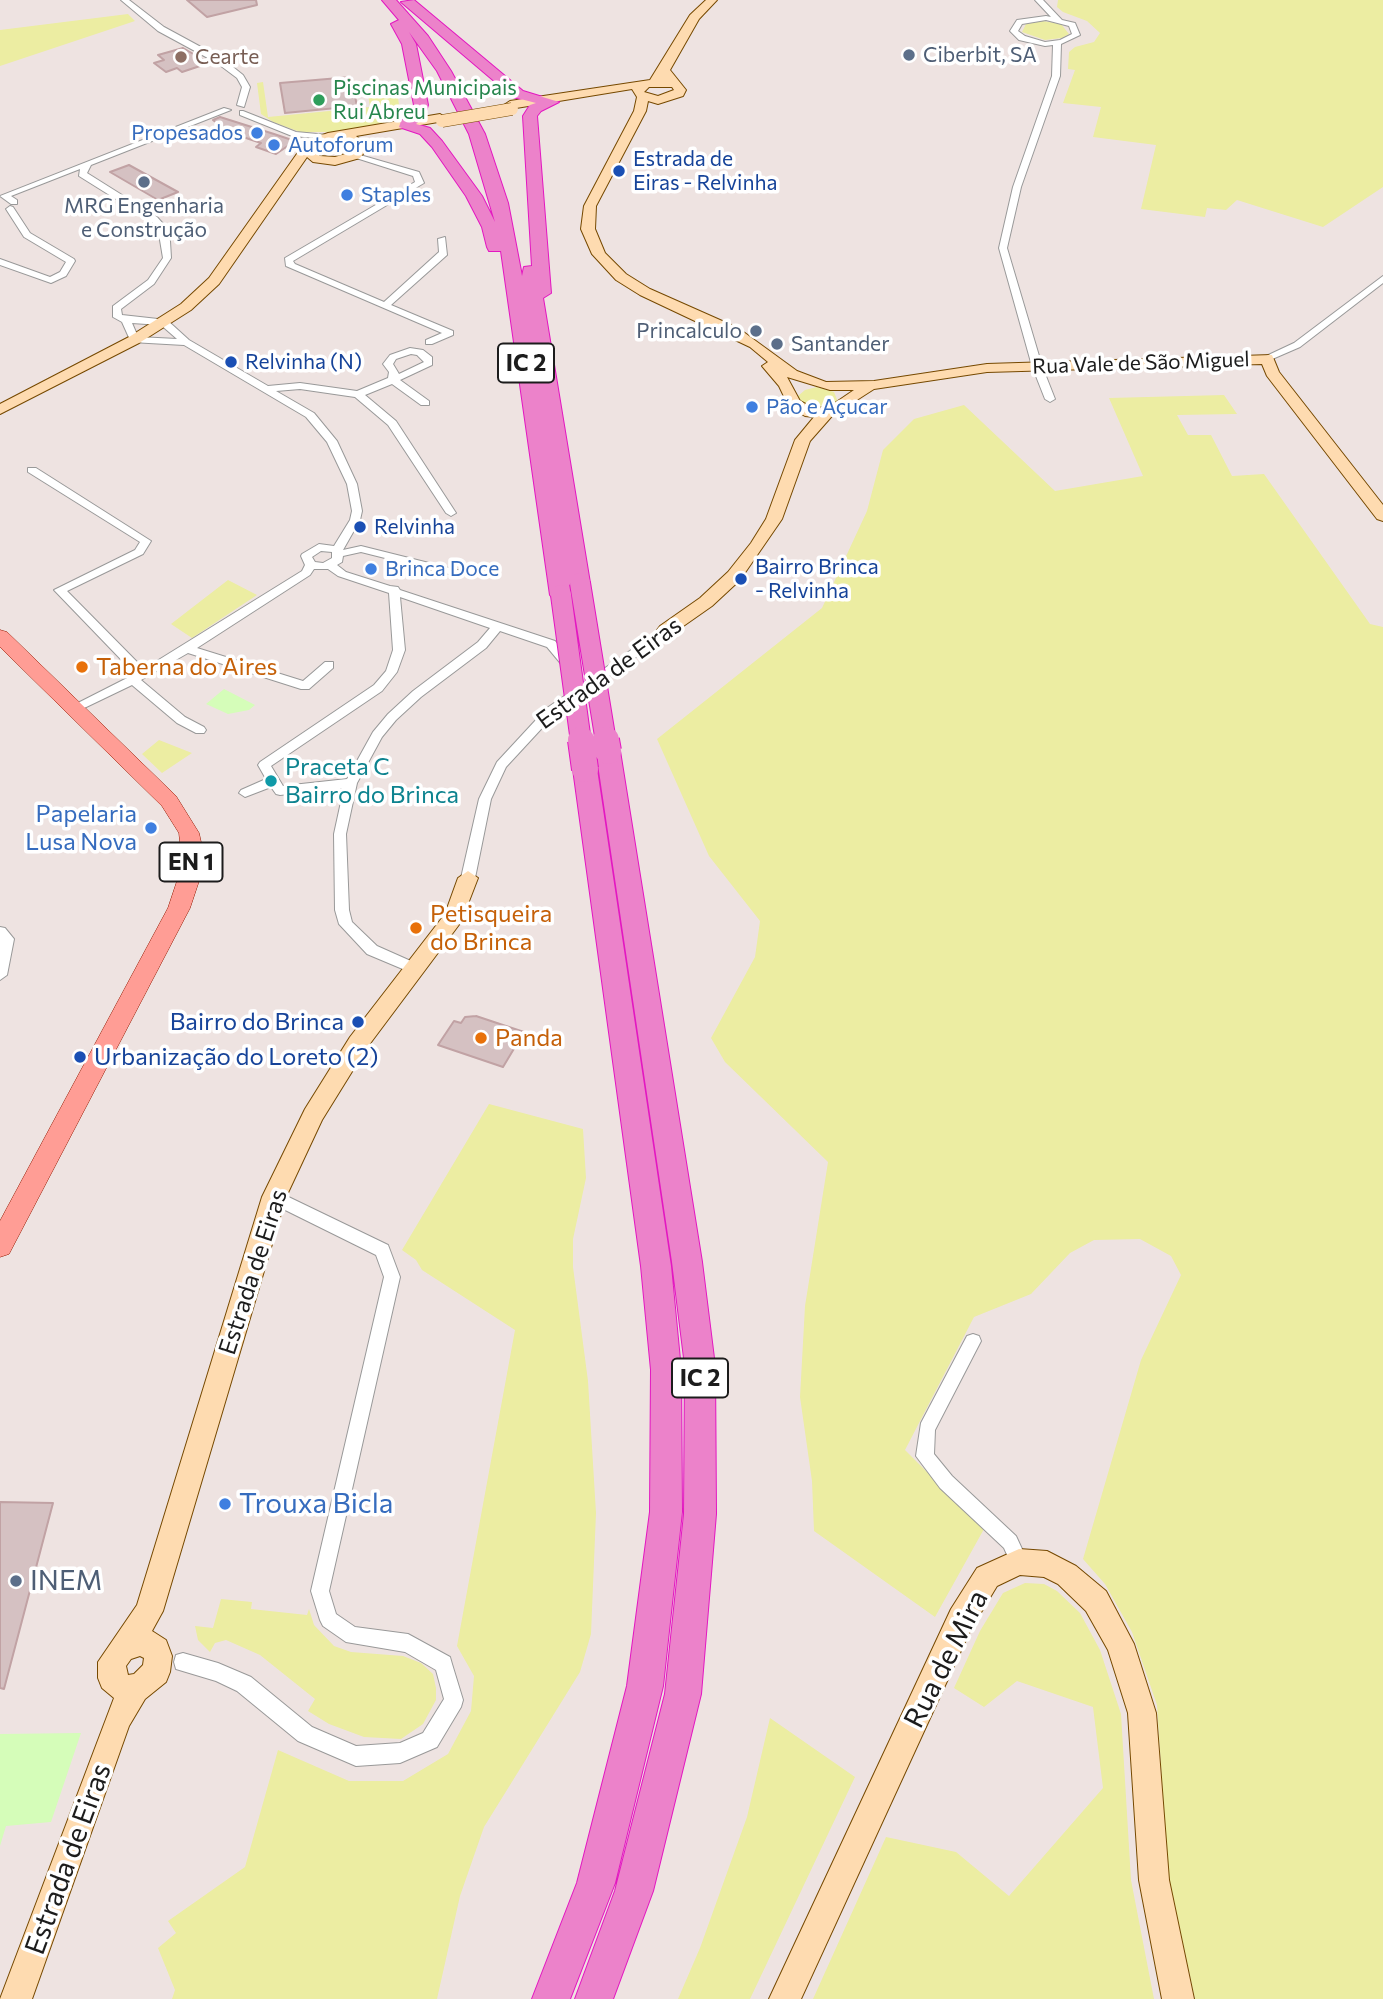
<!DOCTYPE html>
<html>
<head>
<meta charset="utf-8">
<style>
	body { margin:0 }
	canvas { display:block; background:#eee3e1 }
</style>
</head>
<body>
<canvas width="1383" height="1999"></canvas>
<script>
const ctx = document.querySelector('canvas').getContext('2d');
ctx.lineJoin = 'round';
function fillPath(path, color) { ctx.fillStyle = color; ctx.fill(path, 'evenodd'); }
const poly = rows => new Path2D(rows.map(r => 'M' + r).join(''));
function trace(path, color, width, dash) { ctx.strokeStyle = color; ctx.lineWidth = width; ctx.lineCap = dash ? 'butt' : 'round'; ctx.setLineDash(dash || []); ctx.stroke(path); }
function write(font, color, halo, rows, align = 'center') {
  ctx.font = font + ' Commissioner,sans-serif'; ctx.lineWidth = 7; ctx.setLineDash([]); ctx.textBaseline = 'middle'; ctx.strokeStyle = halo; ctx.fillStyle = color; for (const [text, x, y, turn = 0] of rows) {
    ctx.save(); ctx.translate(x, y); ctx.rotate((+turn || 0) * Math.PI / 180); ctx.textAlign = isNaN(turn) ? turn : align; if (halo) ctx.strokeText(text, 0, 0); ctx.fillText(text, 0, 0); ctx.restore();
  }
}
fillPath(poly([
	[1058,0,1383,0,1383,187,1323,227,1237,200,1226,210,1207,208,1205,217,1141,209,1156,145,1093,137,1101,107,1063,103,1075,70,1068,69,1069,52,1075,47,1094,42,1100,33,1087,21,1063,12,1057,7],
	[128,14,135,21,0,66,0,30],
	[1043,21,1061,24,1069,34,1062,38,1045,40,1022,32,1026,24],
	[263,82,268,117,370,107,368,94,397,91,401,119,336,132,300,132,273,122,261,114,257,83],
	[817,387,834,392,838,402,831,408,818,410,805,407,798,396,805,390],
	[1224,395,1237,414,1177,415,1188,435,1211,435,1232,476,1264,474,1370,624,1383,627,1383,1999,1195,1999,1168,1873,1157,1705,1132,1632,1105,1584,1083,1559,1141,1360,1181,1275,1171,1256,1140,1239,1094,1240,1070,1253,1031,1294,974,1317,905,1450,984,1529,935,1617,814,1531,812,1481,800,1397,805,1306,828,1162,725,1062,711,1038,755,957,760,921,709,856,657,739,822,608,867,511,883,450,914,419,964,405,1055,491,1143,476,1109,398],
	[228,580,257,595,192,638,171,624],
	[159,740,192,753,162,773,142,754],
	[489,1104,583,1129,586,1178,573,1239,573,1267,588,1381,596,1513,591,1634,580,1672,484,1827,460,1896,437,1999,172,1999,175,1990,158,1948,176,1933,168,1921,245,1867,278,1750,349,1781,403,1781,448,1754,471,1711,474,1676,457,1646,515,1330,422,1270,416,1260,402,1250],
	[1025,1583,1044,1584,1057,1591,1080,1613,1100,1650,1121,1714,1131,1880,1154,1999,813,1999,886,1837,956,1852,1009,1896,1103,1788,1093,1707,1017,1681,984,1707,954,1688,980,1631,1003,1593],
	[221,1599,252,1602,251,1609,307,1615,309,1609,314,1625,334,1646,351,1652,403,1656,421,1663,433,1674,436,1688,436,1700,423,1724,401,1739,364,1737,329,1724,308,1711,315,1699,260,1655,226,1640,215,1643,210,1652,198,1640,195,1626,213,1628],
	[770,1718,855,1777,750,1999,678,1999,700,1948,747,1817]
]), '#eceda2');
fillPath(poly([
	[224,689,255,705,249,710,228,714,206,704],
	[81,1733,51,1822,6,1826,0,1846,0,1734]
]), '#d5fdb9');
const building = poly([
	[187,0,256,0,257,5,207,17,187,0],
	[183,48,209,63,182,72,177,68,166,72,154,63,164,60,158,55,183,48],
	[351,77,357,106,285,113,280,83,351,77],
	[220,117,274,134,295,141,276,154,256,147,261,143,228,132,213,120,220,117],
	[129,165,178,192,158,200,110,172,129,165],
	[476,1016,524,1032,503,1067,438,1045,454,1021,461,1023,465,1017,476,1016],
	[0,1502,53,1503,4,1689,0,1688,0,1502]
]);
fillPath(building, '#d5c1c2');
trace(building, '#c1a2a4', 2);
const street = poly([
	[121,0,129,0,164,27,223,59,243,75,250,87,244,107,237,105,242,87,237,78,217,63,158,31,121,0],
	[1035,0,1043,0,1062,20,1075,23,1080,35,1061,44,1060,76,1021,187,1007,248,1042,366,1055,399,1050,402,1045,399,1032,366,999,248,1013,187,1052,76,1053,45,1045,46,1019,40,1010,31,1017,20,1046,16,1051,17,1035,0],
	[1046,20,1069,26,1072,34,1060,40,1045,42,1025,36,1018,31,1022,24,1046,20],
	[224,108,231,110,91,165,87,173,157,217,166,227,170,241,171,258,154,284,121,309,122,315,167,320,189,340,268,386,300,383,357,391,388,378,389,372,383,364,390,355,410,348,423,350,432,357,432,365,400,380,429,401,429,405,421,405,392,384,365,395,396,421,456,513,451,516,446,513,388,425,355,397,300,389,276,391,314,413,337,441,357,484,362,511,360,520,343,550,361,546,465,572,467,574,461,577,361,552,343,556,342,562,337,565,346,572,390,586,398,587,400,590,555,641,577,668,571,672,567,671,547,647,500,631,486,648,421,697,396,720,382,737,357,783,346,834,349,910,352,922,377,946,422,966,424,970,417,975,367,954,339,924,335,910,334,834,344,788,280,795,276,794,271,787,245,797,239,793,241,790,266,779,258,765,260,762,374,685,386,671,393,650,389,593,338,576,328,569,314,569,310,575,197,648,303,681,325,662,333,662,333,668,309,689,301,689,188,653,141,680,185,717,204,727,206,730,204,733,196,733,177,723,132,685,80,710,72,710,70,707,135,674,54,590,135,550,140,542,28,472,28,468,36,468,151,541,143,554,67,591,144,669,302,571,305,565,301,556,302,554,319,544,334,546,350,520,352,511,347,484,327,442,306,417,184,345,131,342,122,322,113,317,113,306,148,280,163,258,158,228,151,221,79,176,80,169,11,196,17,200,17,204,11,204,0,196,224,108],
	[132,323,161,325,177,339,138,337,132,323],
	[411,354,417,355,424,362,399,374,393,364,396,359,411,354],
	[321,551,332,552,332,558,323,563,315,562,312,557,321,551],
	[400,597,490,628,478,642,413,691,388,714,373,732,347,779,283,786,271,766,382,691,397,672,405,650,400,597],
	[243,111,296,132,328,135,332,137,328,139,292,136,240,115,240,111,243,111],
	[353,153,419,172,424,183,293,261,295,264,384,302,439,252,438,239,445,237,447,255,391,305,453,331,453,335,432,344,426,344,426,340,442,333,286,266,285,258,415,182,413,176,353,157,353,153],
	[10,206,13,207,30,233,74,259,75,261,66,276,51,283,0,265,0,259,50,277,60,272,66,262,24,237,6,209,10,206],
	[1383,276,1383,283,1300,347,1270,360,1262,358,1294,343,1383,276],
	[666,626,670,627,670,633,555,714,506,767,491,799,475,878,468,883,463,881,461,878,479,799,497,762,547,708,666,626],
	[0,927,5,928,14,939,7,975,0,980,0,927],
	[274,1190,388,1245,400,1277,329,1591,336,1614,355,1627,408,1634,450,1657,452,1664,463,1700,461,1707,437,1747,400,1763,356,1766,298,1741,237,1691,216,1681,176,1669,174,1662,176,1655,183,1653,218,1663,251,1677,312,1727,356,1746,400,1743,423,1733,444,1699,436,1670,405,1652,346,1642,323,1626,320,1620,311,1591,384,1277,376,1255,269,1202,266,1197,269,1192,274,1190],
	[973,1334,979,1336,981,1341,935,1430,934,1454,952,1476,1016,1536,1028,1562,1025,1568,1019,1571,1013,1568,1004,1548,940,1488,916,1456,921,1423,967,1336,973,1334]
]);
const secondary = poly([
	[706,0,717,0,699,19,670,70,686,90,683,96,658,104,648,101,646,111,596,206,595,229,605,253,626,274,650,289,738,328,797,371,826,382,874,381,987,364,1272,355,1279,372,1383,505,1383,521,1377,519,1267,376,1262,364,987,372,874,389,832,416,810,441,782,519,740,580,712,606,672,634,660,634,657,630,660,626,700,598,728,572,751,543,766,519,795,440,814,417,805,416,789,407,779,386,762,366,768,362,750,347,640,295,616,280,592,254,581,229,584,206,634,111,637,97,632,89,510,109,504,105,510,101,650,80,690,15,706,0],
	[649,87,672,87,674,90,658,96,644,92,649,87],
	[787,377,830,390,854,390,829,407,813,408,800,401,787,377],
	[440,114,446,118,444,121,356,136,368,147,360,158,335,165,313,162,307,157,219,284,191,310,139,343,0,414,0,404,129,337,181,304,209,278,306,141,328,133,440,114],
	[329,141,348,142,355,148,352,152,335,157,320,156,314,151,316,146,329,141],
	[468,871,478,878,461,922,366,1049,322,1120,286,1197,163,1611,152,1631,166,1640,172,1656,170,1672,166,1682,145,1699,129,1726,32,1999,0,1999,114,1698,102,1688,98,1678,98,1662,137,1605,262,1197,305,1109,350,1037,445,914,458,878,468,871],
	[140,1656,144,1658,143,1665,134,1674,128,1675,126,1666,131,1659,140,1656],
	[1019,1549,1047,1551,1076,1566,1106,1591,1134,1644,1156,1713,1169,1880,1194,1999,1162,1999,1139,1880,1128,1713,1108,1650,1086,1611,1058,1584,1044,1577,1020,1575,997,1586,971,1629,801,1999,769,1999,951,1609,977,1568,1019,1549]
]);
const primary = poly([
	[0,630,7,632,176,796,199,833,203,851,200,878,190,908,9,1254,0,1257,0,1221,168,908,178,878,181,851,179,833,162,806,0,647,0,630]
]);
const highway = poly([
	[382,0,396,0,428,36,451,71,485,134,508,203,522,276,524,267,532,266,523,116,530,105,536,103,513,97,401,2,414,0,523,91,559,102,541,111,537,116,551,293,543,298,590,583,580,589,570,583,572,595,568,600,554,600,550,595,501,251,489,251,487,247,482,227,466,196,432,147,420,134,399,127,401,121,410,115,414,105,402,44,391,24,399,20,382,0],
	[409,32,437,71,469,134,495,222,482,196,442,141,430,128,416,124,424,117,428,105,416,44,409,32],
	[608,743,616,745,620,751,702,1262,715,1366,716,1514,701,1694,653,1891,613,1999,575,1999,615,1891,665,1694,684,1514,685,1366,672,1262,596,751,600,745,608,743],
	[585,761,593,763,597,769,671,1266,681,1370,682,1512,663,1686,615,1883,570,1999,532,1999,577,1883,627,1686,650,1512,651,1370,641,1266,573,769,577,763,585,761]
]);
trace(street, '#999', 2);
trace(secondary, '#764900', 2);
trace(primary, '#941a00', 1);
trace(highway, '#e317c1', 2);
fillPath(street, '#fff');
fillPath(secondary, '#fedbb0');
fillPath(primary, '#ff9d95');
fillPath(highway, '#ec82ca');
const secondaryBridge = poly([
	[442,121,512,109]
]);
const highwayBridgeFar1 = poly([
	[580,583,606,742],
	[561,595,581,742]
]);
const highwayBridge = poly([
	[581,740,585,769],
	[606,740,608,751]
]);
trace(secondaryBridge, '#764900', 13, []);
trace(highwayBridgeFar1, '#e317c1', 22, []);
trace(highwayBridge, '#e317c1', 28, []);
trace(secondaryBridge, '#fedbb0', 12);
trace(highwayBridgeFar1, '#ec82ca', 20);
trace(highwayBridge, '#ec82ca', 26);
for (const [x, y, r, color] of [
	[909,55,7,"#5c6f8a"],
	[181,57,7,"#8d6e63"],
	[319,100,7,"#2e9e5b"],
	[257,133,7,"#3f7fe0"],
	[274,145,7,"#3f7fe0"],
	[619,171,7,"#1a4fb4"],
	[144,182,7,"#5c6f8a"],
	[347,195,7,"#3f7fe0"],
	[756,331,7,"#5c6f8a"],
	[777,344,7,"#5c6f8a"],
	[231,362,7,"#1a4fb4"],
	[752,407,7,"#3f7fe0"],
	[360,527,7,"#1a4fb4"],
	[371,569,7,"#3f7fe0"],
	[741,579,7,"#1a4fb4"],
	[82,667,7,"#e8710a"],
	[271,781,7,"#0f9aa8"],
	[151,828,7,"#3f7fe0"],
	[416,928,7,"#e8710a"],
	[358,1022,7,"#1a4fb4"],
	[481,1038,7,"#e8710a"],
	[80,1057,7,"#1a4fb4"],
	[225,1504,7,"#3f7fe0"],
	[16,1581,7,"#5c6f8a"]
]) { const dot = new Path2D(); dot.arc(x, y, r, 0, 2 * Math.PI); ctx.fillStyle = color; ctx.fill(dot); trace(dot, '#fff', 2.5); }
write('21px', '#4e5e75', '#fff', [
	["Ciberbit, SA",923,55],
	["MRG Engenharia",144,206,"center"],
	["e Construção",144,230,"center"],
	["Princalculo",742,331,"right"],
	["Santander",791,344]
], 'left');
write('21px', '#785e54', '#fff', [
	["Cearte",195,57]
], 'left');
write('21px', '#27864d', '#fff', [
	["Piscinas Municipais",333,88],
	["Rui Abreu",333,112]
], 'left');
write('21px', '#366cbe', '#fff', [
	["Propesados",243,133,"right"],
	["Autoforum",288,145],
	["Staples",361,195],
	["Pão e Açucar",766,407],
	["Brinca Doce",385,569]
], 'left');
write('21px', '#164399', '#fff', [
	["Estrada de",633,159],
	["Eiras - Relvinha",633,183],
	["Relvinha (N)",245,362],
	["Relvinha",374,527],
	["Bairro Brinca",755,567],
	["- Relvinha",755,591]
], 'left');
write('21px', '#1c1c1c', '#fff', [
	["Rua Vale de São Miguel",1141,363,-2]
]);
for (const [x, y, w] of [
	[526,363,56],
	[191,862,63],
	[700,1378,56]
]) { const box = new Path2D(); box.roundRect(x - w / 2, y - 19.5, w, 39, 5); ctx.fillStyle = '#fff'; ctx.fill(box); trace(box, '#1c1c1c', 2); }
write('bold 23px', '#1c1c1c', null, [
	["IC 2",526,363],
	["EN 1",191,862],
	["IC 2",700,1378]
]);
write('24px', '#c56008', '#fff', [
	["Taberna do Aires",96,667],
	["Petisqueira",430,914],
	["do Brinca",430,942],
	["Panda",495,1038]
], 'left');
write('24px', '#1c1c1c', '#fff', [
	["Estrada de Eiras",609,673,-36],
	["Estrada de Eiras",253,1272,-72]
]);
write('24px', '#0d838f', '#fff', [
	["Praceta C",285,767],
	["Bairro do Brinca",285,795]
], 'left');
write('24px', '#366cbe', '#fff', [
	["Papelaria",137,814],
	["Lusa Nova",137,842]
], 'right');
write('24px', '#164399', '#fff', [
	["Bairro do Brinca",344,1022],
	["Urbanização do Loreto (2)",94,1057,"left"]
], 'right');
write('28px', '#366cbe', '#fff', [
	["Trouxa Bicla",239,1504]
], 'left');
write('28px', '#4e5e75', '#fff', [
	["INEM",30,1581]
], 'left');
write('28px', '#1c1c1c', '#fff', [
	["Rua de Mira",946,1659,-63],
	["Estrada de Eiras",68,1859,-70]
]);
</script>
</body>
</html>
